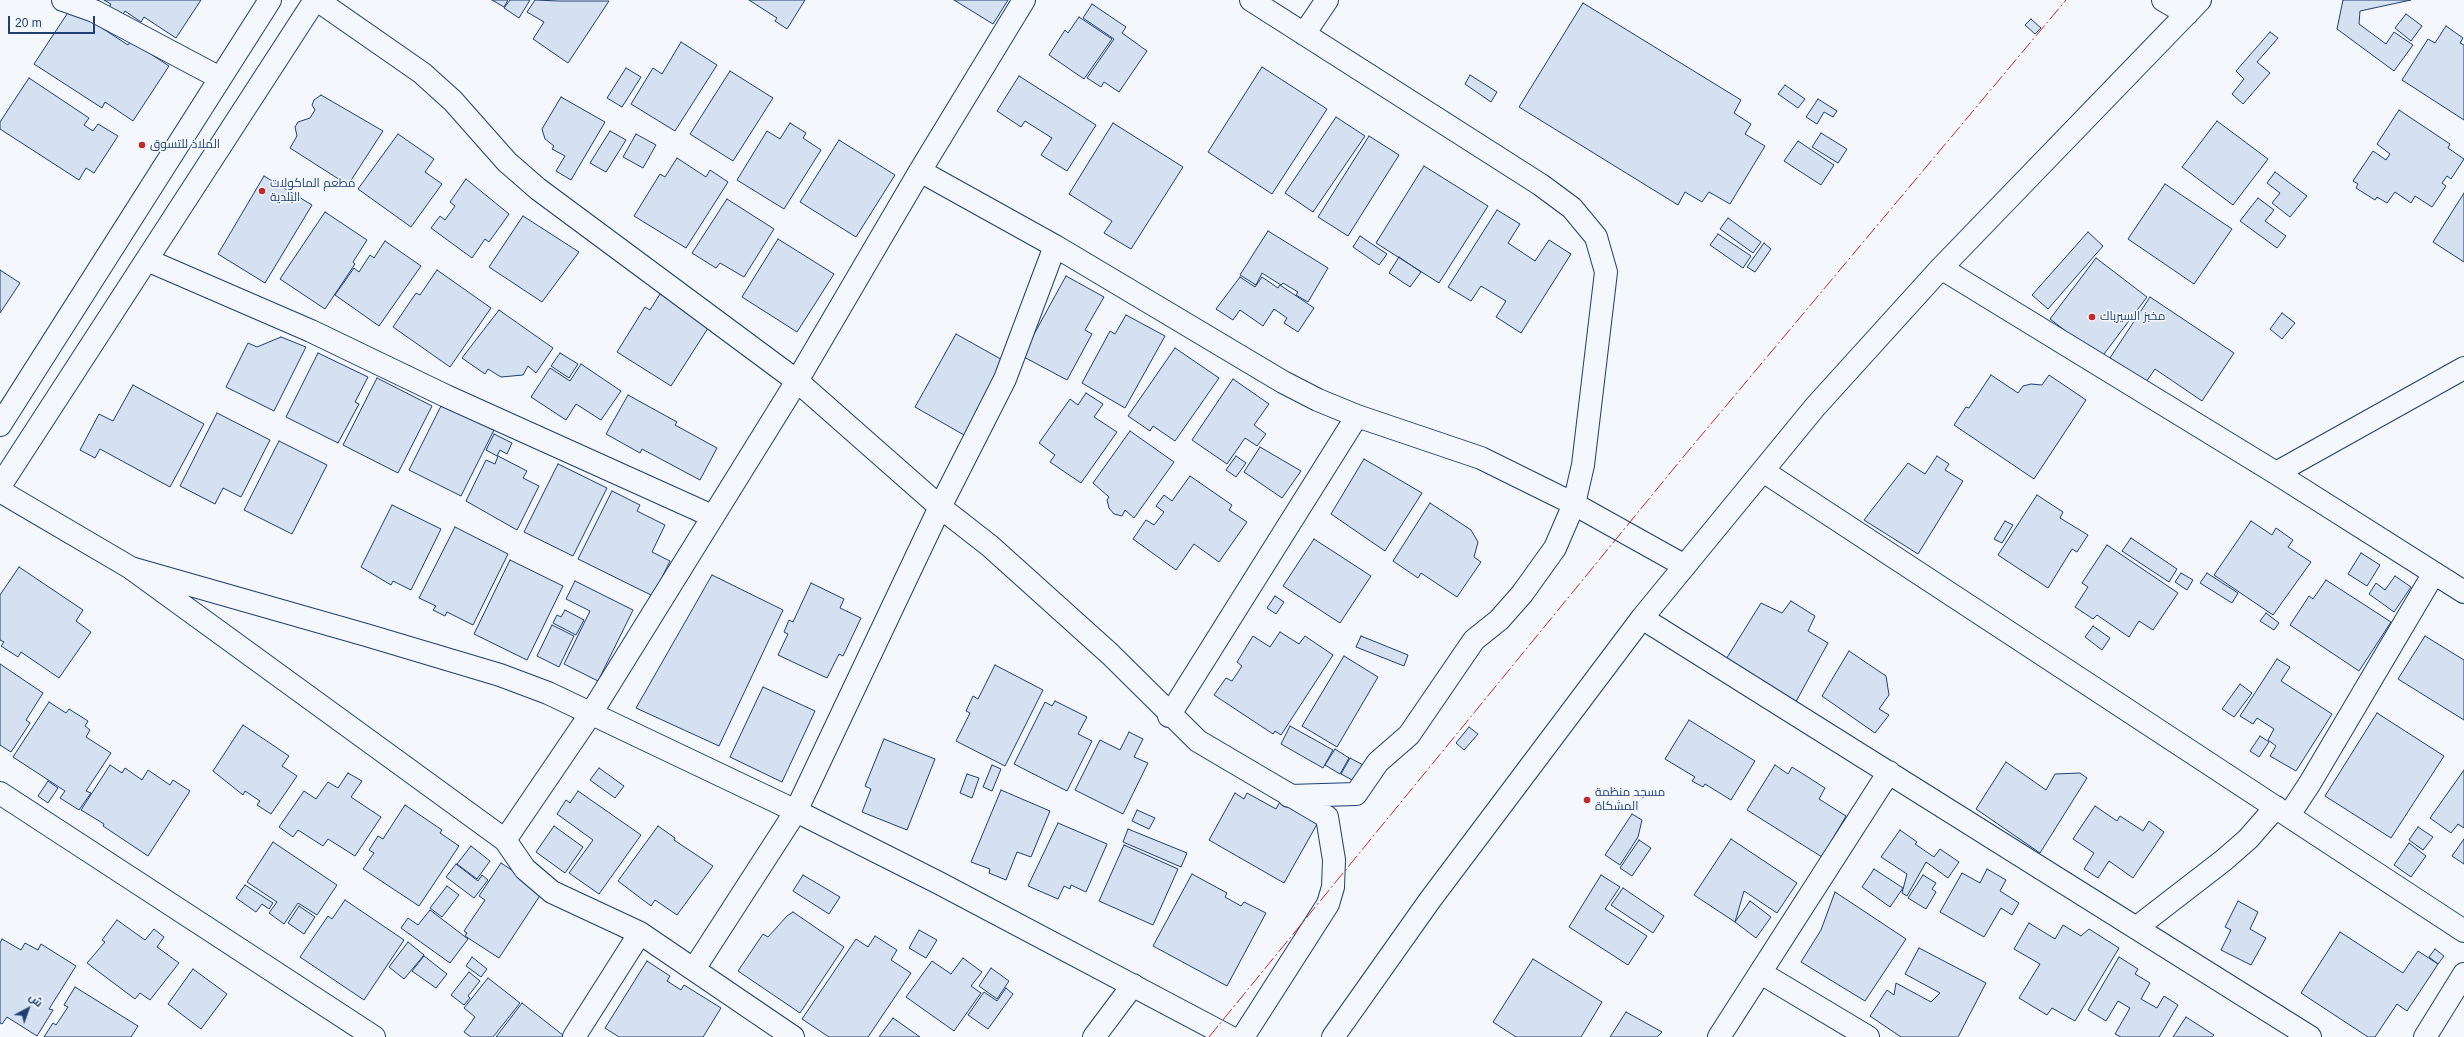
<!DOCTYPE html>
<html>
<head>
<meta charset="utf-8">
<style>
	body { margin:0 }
	#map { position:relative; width:2464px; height:1037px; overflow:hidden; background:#f4f7fb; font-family:Helvetica,Cairo,sans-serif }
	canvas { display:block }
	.north { position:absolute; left:8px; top:989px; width:40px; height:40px; -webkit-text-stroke:3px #f4f7fb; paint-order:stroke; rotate:41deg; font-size:11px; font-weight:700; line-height:16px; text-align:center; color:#1d3f73 }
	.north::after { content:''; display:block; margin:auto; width:14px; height:18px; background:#1d3f73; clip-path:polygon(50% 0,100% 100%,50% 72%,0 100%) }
	.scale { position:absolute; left:8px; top:16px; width:87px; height:18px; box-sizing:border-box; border:2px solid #1d3f73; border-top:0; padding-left:5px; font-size:12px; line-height:14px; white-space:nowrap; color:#1d3f73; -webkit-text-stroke:3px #f4f7fb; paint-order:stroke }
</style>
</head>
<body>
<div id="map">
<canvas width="2464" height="1037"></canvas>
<div class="north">ش</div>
<div class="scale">20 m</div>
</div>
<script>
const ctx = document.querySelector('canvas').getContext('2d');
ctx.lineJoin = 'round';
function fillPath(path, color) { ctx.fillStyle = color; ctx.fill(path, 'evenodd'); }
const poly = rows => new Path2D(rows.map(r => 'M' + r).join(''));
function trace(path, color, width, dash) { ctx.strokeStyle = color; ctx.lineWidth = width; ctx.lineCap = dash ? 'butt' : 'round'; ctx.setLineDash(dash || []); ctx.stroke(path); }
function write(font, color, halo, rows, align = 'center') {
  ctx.font = font + ' Helvetica,Cairo,sans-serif'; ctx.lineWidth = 3; ctx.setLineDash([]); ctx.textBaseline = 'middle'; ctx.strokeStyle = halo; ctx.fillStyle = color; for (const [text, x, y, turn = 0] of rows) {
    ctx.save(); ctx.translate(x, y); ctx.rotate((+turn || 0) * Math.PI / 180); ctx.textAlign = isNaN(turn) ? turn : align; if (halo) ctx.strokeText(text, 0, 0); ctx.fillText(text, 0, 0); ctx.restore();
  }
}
const building = poly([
	[104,0,201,0,176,38,144,17,141,22,125,11,120,19,107,10,111,4,104,0],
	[492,0,508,0,504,7,492,0],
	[510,0,530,0,519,18,504,8,510,0],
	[535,0,559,1,609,1,568,63,533,39,544,22,527,12,535,0],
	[749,0,805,0,787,29,775,21,777,18,749,0],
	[954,0,1008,0,993,24,954,0],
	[2343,0,2411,0,2360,11,2359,24,2386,44,2394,32,2413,45,2394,71,2337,29,2343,0],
	[1583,3,1741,100,1734,113,1751,124,1745,134,1765,146,1730,204,1709,192,1702,202,1685,192,1678,205,1519,107,1583,3],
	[1092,4,1126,27,1122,33,1147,51,1119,92,1104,82,1101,87,1087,78,1114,39,1083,18,1092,4],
	[71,8,128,45,131,41,169,66,133,121,105,102,102,108,34,64,71,8],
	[2406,14,2422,26,2411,41,2395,28,2406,14],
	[1079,17,1112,39,1084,79,1049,55,1065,30,1068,33,1079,17],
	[2031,19,2041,28,2035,34,2025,25,2031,19],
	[2446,26,2463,38,2460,43,2464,45,2464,120,2402,80,2428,39,2435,43,2446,26],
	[2270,32,2278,38,2257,62,2270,73,2243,104,2232,94,2244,79,2236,71,2270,32],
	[681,42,717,65,675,131,631,104,653,68,662,74,681,42],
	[1262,67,1327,109,1272,194,1208,152,1262,67],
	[626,68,641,77,622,107,607,98,626,68],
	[730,71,773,98,733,161,690,134,730,71],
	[1470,75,1497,92,1491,102,1465,84,1470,75],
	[1019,76,1096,125,1067,171,1041,155,1052,138,1025,121,1021,127,997,111,1019,76],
	[29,78,89,118,84,125,93,131,98,124,118,136,94,173,86,168,79,180,0,129,0,122,29,78],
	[1785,85,1805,99,1798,108,1778,94,1785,85],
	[321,95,383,131,348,185,290,148,297,136,295,127,298,122,310,118,315,110,312,105,314,100,321,95],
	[561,97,605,122,571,180,556,171,565,156,552,149,554,146,545,139,542,129,561,97],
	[1818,99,1837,111,1833,117,1824,112,1817,124,1806,117,1818,99],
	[2399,110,2450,144,2448,148,2464,159,2451,179,2447,176,2442,183,2446,186,2432,207,2415,196,2411,203,2395,192,2387,203,2377,197,2375,200,2356,188,2358,184,2353,181,2373,151,2386,160,2390,154,2377,144,2399,110],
	[1336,117,1365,136,1313,212,1285,193,1336,117],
	[2217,121,2268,159,2233,205,2182,167,2217,121],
	[790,123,806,133,803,138,821,150,784,209,737,180,767,131,780,139,790,123],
	[1113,123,1183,167,1131,249,1104,233,1112,221,1069,194,1113,123],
	[610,131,626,140,606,172,590,163,610,131],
	[1821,133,1847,149,1838,163,1812,147,1821,133],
	[398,134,434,159,425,172,442,184,411,227,358,189,398,134],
	[636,134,656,145,643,168,623,157,636,134],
	[1369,136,1399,155,1348,236,1318,217,1369,136],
	[839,140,895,175,856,237,800,202,839,140],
	[1798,141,1834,165,1821,185,1784,161,1798,141],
	[677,158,706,177,710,170,728,182,686,248,634,216,660,174,665,177,677,158],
	[1424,166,1488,206,1439,283,1376,243,1424,166],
	[2275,172,2307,196,2290,217,2272,203,2280,193,2267,183,2275,172],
	[264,176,312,205,265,283,218,254,264,176],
	[466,179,509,214,489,242,485,239,472,258,431,228,440,216,445,220,455,206,450,202,466,179],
	[2165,184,2232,229,2194,284,2128,239,2165,184],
	[2464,193,2464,262,2433,242,2464,193],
	[2258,198,2274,210,2265,221,2286,236,2277,248,2240,221,2258,198],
	[727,199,774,229,744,277,720,263,716,268,692,253,727,199],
	[1497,210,1520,224,1508,243,1535,261,1549,240,1571,254,1521,333,1496,317,1506,301,1481,286,1471,301,1448,287,1497,210],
	[325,212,367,240,353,262,355,264,325,309,280,279,325,212],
	[523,216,579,252,542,302,489,267,523,216],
	[1728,218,1761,242,1753,253,1720,229,1728,218],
	[1268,231,1328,268,1308,302,1296,295,1298,292,1283,283,1281,285,1262,273,1256,285,1240,275,1268,231],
	[2088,232,2103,246,2048,309,2032,295,2088,232],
	[1718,234,1751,256,1743,268,1710,245,1718,234],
	[1360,236,1387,254,1379,265,1353,247,1360,236],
	[778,239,834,274,797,332,742,297,778,239],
	[385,241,421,266,379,326,335,295,354,268,359,272,370,255,374,258,385,241],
	[1764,243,1771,249,1755,272,1747,267,1764,243],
	[1399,257,1421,272,1410,287,1389,273,1399,257],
	[2096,258,2147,297,2101,358,2050,319,2096,258],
	[0,270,20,283,0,313,0,270],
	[437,270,491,308,450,367,393,327,416,293,420,295,437,270],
	[1066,276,1104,297,1085,330,1092,334,1067,380,1022,356,1066,276],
	[1240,277,1255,287,1262,277,1278,288,1280,285,1314,308,1298,332,1284,323,1287,318,1274,309,1263,326,1240,310,1233,320,1216,309,1240,277],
	[660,294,710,325,671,386,617,352,645,307,650,310,660,294],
	[2150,297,2234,353,2202,401,2155,369,2146,382,2110,358,2150,297],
	[499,310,553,348,536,373,528,366,523,375,501,377,488,369,485,374,462,358,499,310],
	[2282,313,2295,323,2282,339,2270,329,2282,313],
	[1126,315,1165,336,1125,408,1082,383,1110,331,1115,334,1126,315],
	[956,334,1006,362,964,435,915,407,956,334],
	[281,337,306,347,274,411,226,387,248,343,257,347,281,337],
	[1175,348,1219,378,1175,441,1153,426,1150,431,1128,416,1175,348],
	[318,353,368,377,355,402,359,404,338,443,286,417,318,353],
	[560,353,578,364,569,378,551,366,560,353],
	[581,364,621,391,601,420,576,404,566,420,531,397,550,368,570,381,581,364],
	[1991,375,2018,393,2023,386,2031,384,2042,385,2049,375,2086,400,2034,479,1954,425,1966,407,1969,408,1991,375],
	[377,378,432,406,398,473,343,445,377,378],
	[1233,379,1269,404,1254,425,1266,434,1257,446,1245,438,1227,464,1192,440,1233,379],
	[133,385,204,424,170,487,100,449,95,458,80,450,99,414,113,421,133,385],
	[1086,393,1103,404,1094,417,1117,432,1081,483,1050,462,1055,455,1039,443,1070,399,1078,405,1086,393],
	[628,395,677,422,675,425,717,448,700,480,642,449,640,453,606,434,628,395],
	[442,404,494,430,461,496,409,470,442,404],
	[217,413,270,440,241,497,223,488,215,504,180,486,217,413],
	[1130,431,1174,462,1134,518,1125,510,1122,516,1114,514,1109,508,1107,500,1109,497,1093,483,1130,431],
	[494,434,512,443,507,454,500,450,497,456,486,450,494,434],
	[279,441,327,465,292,534,244,510,279,441],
	[1260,447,1301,471,1282,498,1244,472,1260,447],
	[498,456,527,471,523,478,539,486,517,530,466,501,486,460,495,464,498,456],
	[1236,456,1246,463,1236,477,1226,470,1236,456],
	[1937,456,1949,464,1945,470,1963,481,1918,554,1864,520,1908,463,1925,474,1937,456],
	[1364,459,1422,493,1385,551,1331,514,1364,459],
	[558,464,607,488,573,556,524,532,558,464],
	[1190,476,1232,505,1229,510,1247,522,1219,562,1194,544,1176,570,1133,539,1146,520,1154,525,1164,512,1156,506,1164,495,1172,501,1190,476],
	[612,491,640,505,637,511,665,525,652,552,670,561,653,596,578,559,612,491],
	[2037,495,2063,512,2060,518,2088,535,2077,552,2072,549,2048,588,1998,555,2037,495],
	[1430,503,1471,530,1478,542,1474,557,1481,562,1457,597,1421,573,1418,578,1393,561,1430,503],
	[392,505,441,529,411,590,393,581,391,585,361,567,392,505],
	[2005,521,2013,525,2002,543,1994,539,2005,521],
	[2251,521,2272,535,2276,528,2293,540,2288,547,2311,562,2273,615,2214,575,2251,521],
	[455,527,508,554,473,625,447,612,445,616,433,610,436,606,419,598,455,527],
	[2131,538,2177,569,2169,582,2122,551,2131,538],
	[1314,539,1371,576,1340,623,1283,586,1314,539],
	[2107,545,2178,593,2153,630,2139,621,2129,637,2097,615,2093,619,2075,607,2088,587,2082,583,2107,545],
	[2361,553,2380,565,2367,586,2348,574,2361,553],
	[510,560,563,586,527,660,474,634,510,560],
	[19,567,83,610,76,621,91,632,59,678,21,652,18,657,1,646,4,642,0,640,0,595,19,567],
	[2181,573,2193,580,2187,590,2175,582,2181,573],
	[2207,573,2238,593,2232,603,2200,583,2207,573],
	[712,575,783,610,719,746,636,708,712,575],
	[2395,576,2411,587,2394,612,2369,594,2376,583,2385,590,2395,576],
	[2326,580,2391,622,2359,671,2290,625,2309,596,2313,599,2326,580],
	[575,581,633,610,598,681,564,664,590,611,566,599,575,581],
	[811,583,844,599,840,608,861,618,843,656,839,654,827,678,778,655,788,634,784,632,789,620,793,622,811,583],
	[1275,596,1284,602,1276,614,1267,608,1275,596],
	[1791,601,1815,616,1808,631,1828,643,1793,707,1723,664,1761,603,1782,613,1791,601],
	[565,610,584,620,576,635,553,623,557,615,561,617,565,610],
	[2266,613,2279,623,2274,630,2260,621,2266,613],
	[552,625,574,636,559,667,537,656,552,625],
	[2093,626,2110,638,2102,650,2085,637,2093,626],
	[1280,632,1299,644,1305,636,1333,655,1281,735,1275,731,1273,734,1214,695,1226,678,1232,681,1242,666,1237,662,1253,636,1270,647,1280,632],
	[1361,636,1408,655,1404,666,1356,647,1361,636],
	[2425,636,2464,660,2464,720,2398,679,2425,636],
	[1849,651,1886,676,1889,695,1879,709,1889,715,1875,733,1822,696,1849,651],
	[1344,656,1378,677,1337,747,1302,726,1344,656],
	[2277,659,2290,667,2281,681,2332,714,2296,771,2270,756,2276,746,2268,740,2274,729,2257,718,2253,724,2240,716,2277,659],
	[0,664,43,693,26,720,30,723,11,752,0,745,0,664],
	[995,665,1043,690,1005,766,956,741,970,713,966,711,973,696,978,699,995,665],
	[2240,684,2252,693,2234,717,2222,709,2240,684],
	[763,687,815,711,782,782,730,757,763,687],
	[1055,701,1087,717,1078,734,1092,741,1067,791,1014,764,1045,702,1052,706,1055,701],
	[49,702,66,713,69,709,88,721,85,726,90,730,86,737,111,753,86,791,91,793,79,810,60,798,65,791,13,757,49,702],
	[2377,713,2444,756,2391,838,2325,796,2377,713],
	[1689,720,1755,761,1731,800,1705,784,1703,787,1692,781,1695,777,1665,759,1689,720],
	[243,725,289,756,282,766,297,776,271,814,257,805,260,801,245,791,243,795,213,771,243,725],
	[1290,726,1333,750,1323,768,1281,744,1290,726],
	[1469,727,1478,734,1464,750,1456,743,1469,727],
	[1129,732,1143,739,1134,757,1148,763,1123,814,1075,790,1100,740,1120,750,1129,732],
	[2260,736,2269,742,2259,757,2250,751,2260,736],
	[884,739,935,759,907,830,862,812,871,789,865,786,884,739],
	[1335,749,1349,758,1340,774,1325,765,1335,749],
	[1350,758,1365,766,1356,782,1341,774,1350,758],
	[2006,762,2046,790,2055,774,2080,773,2087,778,2040,853,1976,809,2006,762],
	[110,765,122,773,125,768,142,780,148,770,170,785,173,780,190,791,148,856,103,826,104,824,81,810,110,765],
	[992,765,1001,769,992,791,983,787,992,765],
	[1775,765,1788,774,1792,767,1825,788,1819,799,1846,816,1822,857,1747,810,1775,765],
	[599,768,624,786,615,798,590,780,599,768],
	[2464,770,2464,828,2458,824,2451,833,2430,818,2464,770],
	[348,773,362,781,351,797,381,817,355,856,328,839,323,846,298,830,293,837,279,827,304,791,316,799,328,782,338,788,348,773],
	[967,774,979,778,972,798,960,793,967,774],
	[48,781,58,788,48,803,38,796,48,781],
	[1001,790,1050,811,1031,857,1017,852,1006,880,989,873,990,869,971,862,1001,790],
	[578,791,641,835,599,894,569,873,593,840,557,814,566,800,570,803,578,791],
	[1235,793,1244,799,1247,793,1276,809,1283,796,1321,817,1284,883,1209,840,1235,793],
	[405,805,442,830,440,833,459,846,419,906,363,869,374,853,369,850,378,836,383,839,405,805],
	[2095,806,2117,821,2120,816,2143,831,2149,821,2164,832,2133,878,2109,861,2098,878,2084,869,2094,853,2073,839,2095,806],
	[1137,810,1155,818,1149,829,1132,821,1137,810],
	[1632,814,1642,820,1638,837,1620,865,1605,855,1632,814],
	[1058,823,1107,844,1086,892,1071,885,1070,889,1064,886,1058,899,1028,886,1058,823],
	[554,826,583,847,565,873,536,852,554,826],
	[658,826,675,838,674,840,713,866,677,915,655,900,651,906,618,881,658,826],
	[2418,827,2433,837,2423,850,2409,840,2418,827],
	[1128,829,1187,853,1181,867,1123,842,1128,829],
	[1900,830,1917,842,1915,844,1934,857,1940,849,1959,862,1948,878,1926,862,1907,896,1902,893,1907,874,1881,857,1900,830],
	[1731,839,1797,883,1777,913,1744,891,1735,922,1694,895,1731,839],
	[2464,839,2464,864,2452,856,2464,839],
	[1639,840,1651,848,1632,876,1620,868,1639,840],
	[273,842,337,885,317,915,298,903,284,924,269,913,277,902,247,882,273,842],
	[2409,843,2426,856,2411,877,2394,865,2409,843],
	[1124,845,1178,869,1153,925,1099,901,1124,845],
	[471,846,490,861,477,879,457,864,471,846],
	[501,863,530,882,541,894,499,958,465,936,467,933,464,931,485,900,479,896,501,863],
	[456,864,478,881,482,875,488,880,474,898,446,877,456,864],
	[1874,869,1903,888,1890,907,1862,887,1874,869],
	[1987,869,2006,880,2000,891,2019,903,2012,915,2001,908,1984,937,1940,912,1962,873,1980,883,1987,869],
	[1192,874,1227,893,1225,897,1241,906,1244,902,1266,913,1227,986,1153,946,1192,874],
	[803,875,840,897,829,914,793,891,803,875],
	[1601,875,1620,887,1605,909,1647,936,1628,965,1569,927,1601,875],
	[1923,875,1936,883,1932,889,1936,892,1926,909,1908,898,1923,875],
	[245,885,273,903,269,909,262,904,256,912,236,898,245,885],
	[447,886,459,895,442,917,430,908,447,886],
	[1623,888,1664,916,1653,933,1611,905,1623,888],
	[1835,892,1906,939,1865,1001,1801,962,1821,930,1835,892],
	[345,900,404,940,364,1000,300,957,328,916,332,919,345,900],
	[1750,901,1771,917,1756,938,1735,922,1750,901],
	[2238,901,2258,912,2250,929,2266,938,2251,965,2221,950,2231,930,2225,927,2238,901],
	[299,906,315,917,304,934,288,923,299,906],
	[430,910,468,939,450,963,401,928,408,918,418,925,430,910],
	[793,912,844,947,800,1013,738,971,763,934,768,937,787,916,793,912],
	[117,920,145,940,154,929,164,937,157,947,179,963,150,1000,140,993,135,999,87,963,105,942,102,940,117,920],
	[2029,923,2055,939,2063,925,2081,936,2089,929,2119,948,2075,1021,2052,1008,2047,1015,2019,998,2040,964,2014,949,2029,923],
	[919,930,937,940,926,958,909,948,919,930],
	[2340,932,2403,973,2418,951,2438,964,2407,1011,2397,1004,2375,1037,2368,1037,2301,993,2340,932],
	[875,936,897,950,891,960,911,973,868,1037,829,1037,802,1019,856,939,868,947,875,936],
	[2,939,21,950,25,943,38,950,41,944,76,966,49,1009,53,1010,37,1036,7,1017,2,1024,0,1023,0,943,2,939],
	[408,942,424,955,404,979,389,967,408,942],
	[1919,948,1986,983,1958,1037,1901,1037,1870,1016,1887,990,1894,995,1896,983,1931,1002,1940,993,1905,974,1919,948],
	[2435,949,2444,956,2438,964,2429,957,2435,949],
	[424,956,447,974,436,988,412,971,424,956],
	[472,957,487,969,481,977,466,966,472,957],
	[2119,957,2138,969,2135,974,2150,983,2141,999,2157,1008,2164,996,2178,1005,2159,1037,2121,1037,2115,1034,2130,1008,2118,1001,2106,1021,2088,1010,2119,957],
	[963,958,982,972,971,986,981,993,954,1031,906,997,932,961,951,974,963,958],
	[1533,959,1602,1002,1581,1037,1516,1037,1493,1022,1533,959],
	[647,961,670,976,667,981,681,990,684,985,721,1008,703,1037,619,1037,605,1028,647,961],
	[991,968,1009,981,997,999,979,986,991,968],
	[193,969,227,994,201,1029,168,1004,193,969],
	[469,972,480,981,468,996,470,998,464,1005,451,995,469,972],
	[488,978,520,1003,493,1037,471,1037,464,1032,475,1017,464,1008,488,978],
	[75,987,138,1026,131,1037,44,1037,53,1023,56,1025,68,1007,64,1005,75,987],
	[1006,988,1013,994,988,1029,968,1015,984,992,997,1001,1006,988],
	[522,1003,564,1036,563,1037,496,1037,522,1003],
	[1626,1012,1662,1032,1657,1037,1610,1037,1626,1012],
	[2186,1017,2214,1035,2212,1037,2173,1037,2186,1017],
	[893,1018,920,1037,879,1037,893,1018]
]);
fillPath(building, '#d5e0f0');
trace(building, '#1d3f73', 1);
const minor = poly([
	[63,0,94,11,220,78],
	[317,0,422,73,453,101,507,162,538,189,797,381,940,507,990,546,1110,654,1198,741,1327,817,1334,860,1333,887,1328,904,1243,1037],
	[1251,0,1541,185,1572,208,1596,237,1606,272,1583,465,1574,504,1555,548,1522,594,1499,620,1474,640,1409,735,1378,762,1356,794,1289,796],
	[2163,0,2187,14],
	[1304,34,1327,0],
	[920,171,1055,246,1283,382,1318,400,1357,416,1481,458,1574,504,1685,566],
	[147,260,311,331,446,396,712,516],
	[1941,268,2276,473,2464,592],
	[0,425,270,0],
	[1763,471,2464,931],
	[2276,473,2464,368],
	[0,486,315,0],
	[0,491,131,568,505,840,525,869,552,892,640,933,793,1037],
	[131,568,366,635,500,675,548,693,796,811,939,883,1230,1037],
	[1642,618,2310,1037],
	[1169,716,1357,416],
	[0,793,374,1037],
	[2289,815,2310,783,2434,573],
	[505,840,590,715,797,381,920,171,1024,0],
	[2136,928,2224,860,2248,839,2276,807],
	[694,969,796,811,940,507,1005,379,1055,246],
	[1761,973,1868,1037],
	[574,1037,640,933],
	[1094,1037,1133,985],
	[1333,1037,1430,900,1642,618,1815,407,1941,268,2200,0],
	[1719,1037,1889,772],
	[2425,1037,2464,974]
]);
trace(minor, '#1d3f73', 24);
trace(minor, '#f4f7fb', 22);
trace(poly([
	[1209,1037,1684,456,2066,0]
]), '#c62828', 1, [14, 3, 2, 3]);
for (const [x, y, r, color] of [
	[142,145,4,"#c62828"],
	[262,191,4,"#c62828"],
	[2092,317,4,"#c62828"],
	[1587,800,4,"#c62828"]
]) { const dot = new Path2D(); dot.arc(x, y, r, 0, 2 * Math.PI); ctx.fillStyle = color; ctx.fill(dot); trace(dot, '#f4f7fb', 1.5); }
write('12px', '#1d3f73', '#f4f7fb', [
	["الملاذ للتسوق",150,145],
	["مطعم الماكولات",270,184],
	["البلدية",270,198],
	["مخبز السيرباك",2100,317],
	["مسجد منظمة",1595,793],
	["المشكاة",1595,807]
], 'left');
</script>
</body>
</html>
